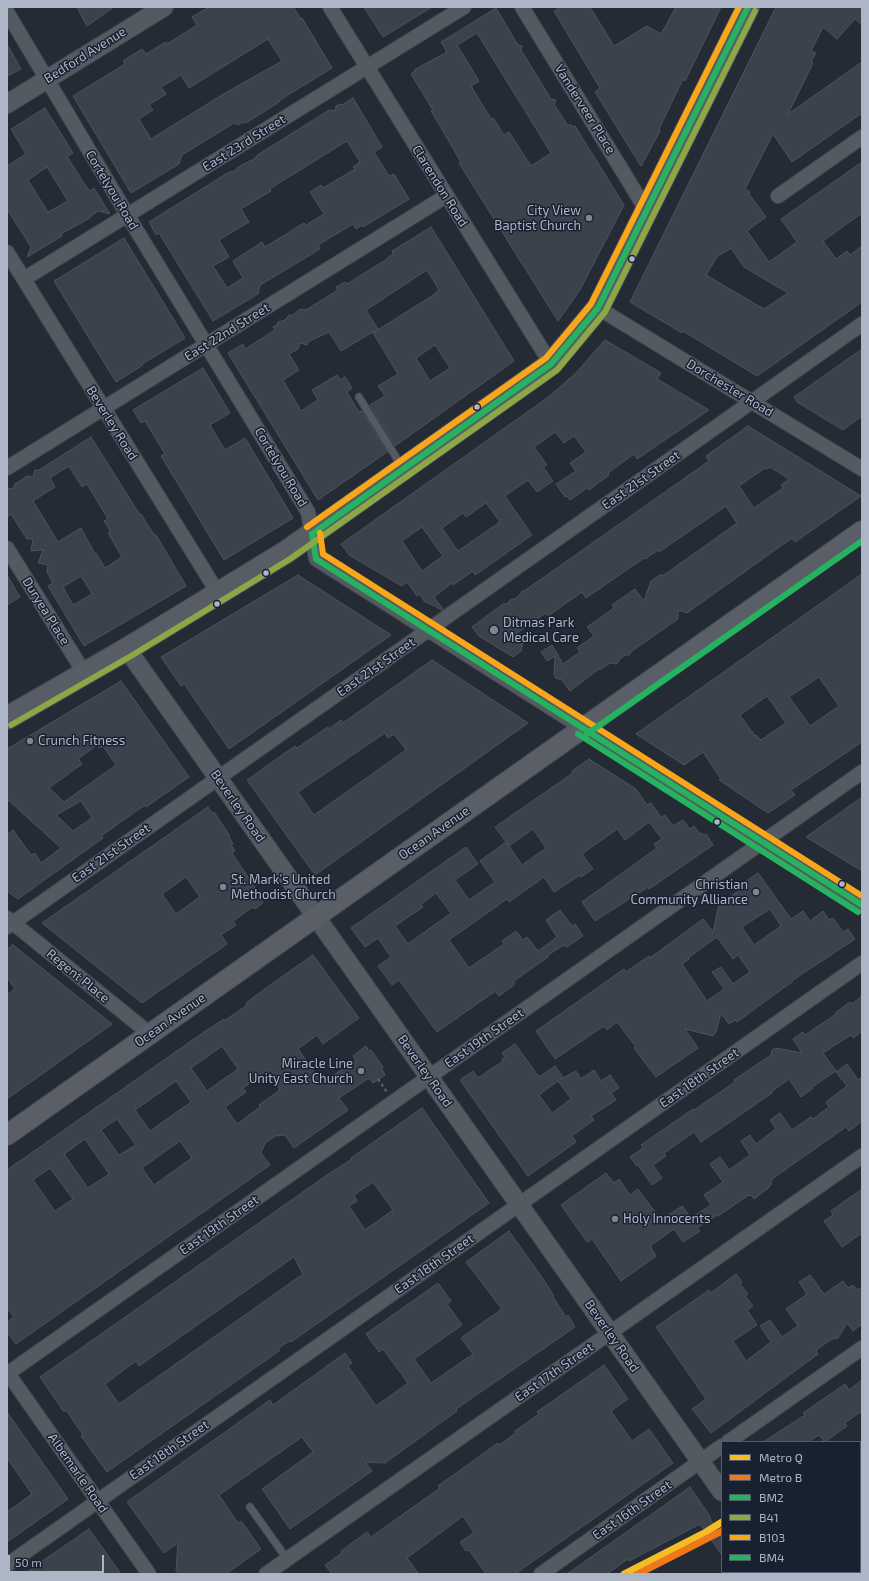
<!DOCTYPE html>
<html>
<head>
<meta charset="utf-8">
<style>
	body { margin:0 }
	#map { position:relative; width:869px; height:1581px; overflow:hidden; background:#242b35; font-family:"Exo 2",sans-serif }
	canvas { display:block }
	.frame { position:absolute; inset:0; border:8px solid #adb6c7; pointer-events:none }
	.legend { position:absolute; left:721px; top:1441px; width:140px; height:132px; box-sizing:border-box; background:#18212f; border:1px solid #545d6c; margin:0; padding:5px 7px; list-style:none; font-size:12px; color:#adb6c7 }
	.legend li { display:flex; align-items:center; gap:8px; height:20px }
	.legend b { width:20px; border:1px solid #545d6c }
	.scale { position:absolute; left:8px; top:1555px; width:96px; height:18px; box-sizing:border-box; border:2px solid #adb6c7; border-top:0; padding-left:5px; font-size:12px; line-height:14px; white-space:nowrap; color:#adb6c7; -webkit-text-stroke:3px #18212f; paint-order:stroke }
</style>
</head>
<body>
<div id="map">
<canvas width="869" height="1581"></canvas>
<div class="frame"></div>
<ul class="legend">
<li><b style="height:5px;background:#f6bc26"></b>Metro Q</li>
<li><b style="height:5px;background:#ef781a"></b>Metro B</li>
<li><b style="height:5px;background:#26b360"></b>BM2</li>
<li><b style="height:5px;background:#8ba746"></b>B41</li>
<li><b style="height:5px;background:#faa61a"></b>B103</li>
<li><b style="height:5px;background:#26b360"></b>BM4</li>
</ul>
<div class="scale">50 m</div>
</div>
<script>
const ctx = document.querySelector('canvas').getContext('2d');
ctx.lineJoin = 'round';
function fillPath(path, color) { ctx.fillStyle = color; ctx.fill(path, 'evenodd'); }
const poly = rows => new Path2D(rows.map(r => 'M' + r).join(''));
function trace(path, color, width, dash) { ctx.strokeStyle = color; ctx.lineWidth = width; ctx.lineCap = dash ? 'butt' : 'round'; ctx.setLineDash(dash || []); ctx.stroke(path); }
function write(font, color, halo, rows, align = 'center') {
  ctx.font = font + ' "Exo 2",sans-serif'; ctx.lineWidth = 3; ctx.setLineDash([]); ctx.textBaseline = 'middle'; ctx.strokeStyle = halo; ctx.fillStyle = color; for (const [text, x, y, turn = 0] of rows) {
    ctx.save(); ctx.translate(x, y); ctx.rotate((+turn || 0) * Math.PI / 180); ctx.textAlign = isNaN(turn) ? turn : align; if (halo) ctx.strokeText(text, 0, 0); ctx.fillText(text, 0, 0); ctx.restore();
  }
}
const building = poly([
	[77,7,114,7,87,26,77,7],
	[209,7,293,7,301,19,302,18,332,68,280,100,279,102,246,123,243,122,238,125,234,123,182,155,179,164,131,193,73,96,125,64,123,61,142,49,146,54,166,42,167,44,197,25,192,17,209,7],
	[268,39,282,61,225,93,151,139,139,119,153,110,149,105,166,94,161,87,181,75,189,88,268,39],
	[364,7,432,7,383,37,364,7],
	[561,7,590,7,614,46,647,26,661,34,676,7,721,7,685,81,683,79,659,129,660,131,641,166,595,92,600,88,554,11,561,7],
	[776,7,862,7,862,25,855,19,837,39,823,27,811,51,816,53,811,62,813,63,788,114,862,62,862,113,792,162,773,134,745,189,750,192,749,194,766,217,747,231,769,262,797,242,781,219,862,162,862,213,823,241,836,259,847,251,850,255,862,246,862,302,757,376,683,331,682,333,630,302,776,7],
	[731,248,744,267,788,293,764,309,706,275,717,257,731,248],
	[496,8,518,45,522,46,521,50,551,99,556,100,554,104,568,126,570,124,572,127,575,126,624,205,580,290,558,321,459,163,461,162,431,111,433,110,411,74,415,72,414,70,447,52,441,42,496,8],
	[477,33,551,153,531,166,509,132,504,135,493,118,491,119,471,86,479,81,457,45,477,33],
	[7,44,21,69,7,76,7,44],
	[353,98,382,147,374,152,389,176,394,174,409,199,363,227,362,225,356,229,353,224,318,245,320,249,260,285,258,294,213,321,159,233,156,235,149,222,229,172,235,171,238,167,256,158,256,156,329,110,335,111,336,106,340,104,342,105,353,98],
	[347,141,360,162,353,167,355,169,323,188,321,185,310,192,324,214,306,225,304,223,265,247,262,242,233,261,243,278,227,288,213,266,229,257,219,240,249,222,241,209,271,191,270,189,279,183,347,141],
	[45,108,73,153,67,156,85,185,90,191,94,188,110,214,98,211,91,216,90,218,61,234,62,236,27,257,31,247,7,209,7,166,26,154,11,129,45,108],
	[47,167,68,201,48,212,28,180,47,167],
	[431,227,514,361,395,446,370,405,385,396,378,386,398,374,373,333,435,294,435,293,439,290,427,270,366,310,378,329,341,351,329,332,308,342,307,345,300,343,298,349,289,354,299,370,283,380,301,411,318,400,312,390,337,375,340,380,345,377,352,388,347,392,359,412,362,411,387,452,318,500,228,353,243,344,245,349,275,330,273,327,277,325,278,322,285,320,289,315,293,315,300,309,306,310,338,290,336,287,345,282,347,284,384,261,393,254,392,251,431,227],
	[435,345,450,368,430,381,416,358,435,345],
	[124,238,185,338,142,364,143,365,116,382,54,281,124,238],
	[605,340,661,373,657,379,709,410,637,459,634,454,608,473,609,475,589,490,587,488,570,500,567,496,565,497,556,484,576,471,570,463,586,452,574,436,564,443,555,432,534,447,547,465,543,467,553,481,537,492,528,480,505,496,532,535,475,575,473,571,453,585,452,583,434,597,443,609,442,610,424,601,420,594,417,596,407,582,402,586,349,555,341,544,547,398,575,374,605,340],
	[486,503,500,522,458,551,442,528,463,513,466,517,486,503],
	[422,527,443,556,422,571,402,541,422,527],
	[862,349,862,416,843,430,797,402,794,397,862,349],
	[203,368,230,413,210,425,225,450,245,438,293,518,224,560,161,456,165,454,145,421,141,423,133,410,203,368],
	[748,426,861,496,795,542,792,538,687,613,678,610,678,619,632,651,629,655,625,655,620,659,617,664,610,663,600,670,599,669,570,691,562,680,556,678,554,674,555,656,547,661,541,652,552,645,563,664,580,652,577,648,594,636,587,627,614,608,612,605,635,589,644,601,651,581,660,575,664,575,737,523,726,506,659,552,658,550,645,559,644,558,586,598,582,592,548,616,546,613,525,627,516,634,523,643,521,651,513,657,479,636,472,627,503,604,507,604,510,600,517,598,522,591,524,591,547,575,709,461,706,456,748,426],
	[770,467,789,479,781,485,783,488,754,508,739,486,765,468,767,469,770,467],
	[91,437,140,515,141,514,154,535,156,535,186,586,84,646,48,586,53,583,47,572,48,565,38,563,43,550,31,551,33,539,27,539,11,514,7,517,7,488,13,489,15,484,25,478,26,476,33,477,35,470,39,470,91,437],
	[69,466,82,487,87,484,108,519,104,521,111,532,108,533,122,557,105,568,96,553,95,554,81,528,58,542,33,501,55,487,50,478,69,466],
	[81,576,92,594,73,605,63,587,81,576],
	[862,574,862,742,791,790,795,795,768,813,719,780,721,779,703,752,684,765,636,734,862,574],
	[819,677,839,706,810,726,789,697,819,677],
	[767,696,786,723,761,740,756,735,755,736,740,715,767,696],
	[7,575,20,597,7,605,7,575],
	[298,575,391,635,229,749,184,684,181,686,161,657,298,575],
	[432,660,528,723,315,875,247,780,295,746,297,748,328,727,329,729,341,720,343,723,432,660],
	[385,733,388,738,394,734,406,750,314,815,298,792,385,733],
	[121,681,189,777,146,807,145,805,101,836,103,838,18,899,7,891,7,835,13,830,31,855,35,853,41,863,61,848,7,799,7,749,121,681],
	[97,745,99,748,103,746,116,765,64,802,49,788,82,764,78,759,97,745],
	[81,801,92,818,73,831,56,815,81,801],
	[589,759,636,789,647,805,651,803,661,817,665,815,673,826,683,820,690,829,694,826,700,834,702,833,704,836,706,834,713,845,649,889,648,887,595,921,582,902,657,848,654,844,662,839,649,822,625,840,617,829,582,854,593,869,581,877,580,875,554,892,544,877,509,902,507,899,449,940,469,968,504,944,502,941,516,931,523,940,527,937,538,951,557,937,546,920,560,910,572,926,575,924,583,936,567,947,564,945,548,955,548,957,514,981,514,985,499,996,496,992,494,992,437,1032,399,980,392,985,378,966,391,957,378,938,365,947,351,928,466,847,478,864,455,880,469,900,495,882,480,861,506,842,509,846,495,827,573,773,572,771,589,759],
	[533,829,546,848,522,865,509,846,533,829],
	[436,893,451,913,408,944,395,926,423,907,421,904,436,893],
	[862,797,862,871,806,837,862,797],
	[208,807,212,813,214,812,230,836,229,837,233,844,231,845,235,851,232,853,260,895,258,896,263,903,255,909,253,907,233,921,236,925,221,935,227,944,142,1003,42,923,208,807],
	[186,877,200,897,176,914,162,894,186,877],
	[758,873,791,919,803,911,810,921,823,911,829,920,833,918,843,932,848,929,855,939,793,980,793,981,737,1022,735,1020,729,1024,721,1013,716,1032,713,1036,685,1029,698,1048,656,1077,634,1048,636,1047,617,1022,607,1030,604,1026,555,1059,536,1031,624,969,626,972,649,956,650,958,703,919,713,932,719,904,740,890,738,887,758,873],
	[770,909,781,926,754,945,742,927,770,909],
	[717,937,733,959,738,955,750,972,733,984,721,967,712,972,724,989,707,1001,682,964,689,959,688,958,717,937],
	[13,945,112,1024,7,1099,7,995,15,989,7,977,7,949,13,945],
	[313,955,348,1003,359,1018,323,1044,317,1035,298,1049,322,1083,356,1060,353,1056,366,1046,369,1051,371,1050,383,1067,382,1069,385,1075,373,1083,369,1078,339,1098,348,1110,294,1148,285,1135,275,1136,265,1143,261,1153,270,1165,16,1344,7,1332,7,1322,14,1317,7,1308,7,1170,204,1032,224,1019,224,1021,247,1005,246,1003,266,988,313,955],
	[222,1046,238,1069,207,1091,191,1068,222,1046],
	[267,1070,280,1090,259,1105,260,1107,237,1124,225,1107,246,1092,243,1088,267,1070],
	[176,1081,191,1102,150,1131,135,1110,176,1081],
	[117,1119,136,1145,119,1155,101,1130,117,1119],
	[85,1139,109,1174,88,1188,64,1154,85,1139],
	[180,1141,192,1158,154,1185,142,1168,180,1141],
	[50,1168,73,1199,55,1211,33,1180,50,1168],
	[862,996,862,1031,853,1038,851,1035,823,1053,836,1071,812,1087,813,1088,801,1097,789,1079,771,1092,772,1093,701,1142,694,1132,664,1153,666,1156,653,1165,662,1178,652,1185,638,1165,637,1166,630,1157,643,1148,641,1145,693,1109,694,1110,735,1082,734,1080,771,1055,772,1050,776,1048,802,1053,793,1039,803,1032,805,1035,836,1014,835,1013,850,1002,852,1004,862,996],
	[515,1044,539,1077,555,1066,563,1077,559,1080,576,1071,581,1079,594,1070,601,1081,610,1075,619,1088,611,1093,616,1100,591,1116,594,1120,572,1136,576,1142,528,1176,460,1080,473,1071,478,1078,503,1061,502,1059,505,1057,502,1053,515,1044],
	[558,1081,571,1099,552,1113,539,1095,558,1081],
	[847,1064,858,1080,862,1077,862,1121,849,1131,846,1127,772,1179,771,1185,767,1189,754,1199,751,1195,750,1196,749,1195,718,1216,717,1215,697,1228,700,1231,683,1242,674,1229,650,1246,656,1256,621,1281,592,1239,587,1242,561,1205,606,1173,614,1183,619,1179,630,1195,638,1189,661,1220,682,1206,691,1218,711,1205,704,1195,723,1182,710,1164,720,1157,729,1170,750,1155,741,1141,750,1135,756,1144,776,1129,770,1120,780,1113,792,1130,811,1117,813,1119,829,1107,826,1102,847,1086,836,1072,847,1064],
	[422,1108,489,1203,291,1342,289,1341,279,1348,279,1351,107,1472,81,1436,83,1435,66,1410,64,1412,40,1377,327,1175,352,1159,351,1158,422,1108],
	[373,1182,393,1210,365,1230,349,1206,357,1201,354,1195,373,1182],
	[294,1257,303,1274,119,1404,105,1384,136,1361,139,1366,294,1257],
	[862,1189,862,1233,842,1247,824,1221,833,1215,831,1211,862,1189],
	[509,1231,543,1279,554,1296,553,1297,566,1317,568,1315,575,1327,456,1409,457,1411,385,1463,365,1462,372,1471,290,1529,262,1489,313,1452,302,1437,219,1495,238,1523,241,1521,261,1549,226,1574,179,1574,176,1570,178,1543,164,1553,127,1502,270,1400,273,1405,345,1353,352,1363,348,1366,376,1406,408,1383,383,1349,379,1352,366,1334,438,1283,451,1301,447,1304,462,1325,414,1359,431,1383,473,1354,461,1338,502,1309,466,1262,509,1231],
	[736,1274,742,1282,740,1284,748,1294,745,1296,753,1306,747,1310,757,1325,733,1341,746,1361,771,1342,760,1326,770,1320,782,1337,798,1326,786,1309,807,1294,799,1282,810,1275,824,1294,843,1281,848,1288,853,1285,857,1290,862,1287,862,1324,853,1331,847,1323,838,1338,832,1339,816,1350,818,1354,711,1433,692,1409,706,1399,656,1327,709,1290,711,1293,736,1274],
	[604,1365,628,1399,611,1411,632,1441,649,1429,673,1463,515,1574,486,1574,469,1550,466,1551,460,1542,474,1533,463,1516,407,1558,419,1574,332,1574,325,1565,342,1553,341,1551,367,1532,371,1537,440,1488,438,1486,498,1443,499,1445,516,1433,515,1431,539,1414,537,1412,604,1365],
	[862,1380,862,1411,845,1423,847,1426,825,1442,819,1435,808,1442,763,1442,805,1415,803,1413,845,1384,849,1390,862,1380],
	[7,1412,68,1499,7,1542,7,1512,32,1494,7,1458,7,1412],
	[690,1487,711,1518,710,1519,722,1536,722,1555,700,1524,629,1561,628,1559,607,1574,567,1574,690,1487],
	[89,1529,121,1574,24,1574,41,1562,89,1529]
]);
fillPath(building, '#3c424b');
trace(building, '#4c535d', 1);
const service = poly([
	[359,397,402,467],
	[250,1507,287,1559]
]);
const minor = poly([
	[330,7,551,364],
	[522,7,647,211],
	[7,12,134,226,308,512,316,559,862,905],
	[778,196,862,137],
	[7,252,218,593],
	[24,279,464,7],
	[598,308,862,469],
	[7,468,446,196],
	[7,548,85,674],
	[7,918,150,1034],
	[7,927,862,324],
	[7,1372,149,1574],
	[7,1374,862,772],
	[728,1442,862,1348],
	[860,1535,862,1533],
	[7,1565,862,963],
	[266,1574,862,1156],
	[541,1574,722,1446],
	[805,1574,807,1572]
]);
const tertiary = poly([
	[7,104,164,7],
	[127,649,722,1492],
	[779,1572,780,1574]
]);
const secondary = poly([
	[7,1135,862,531]
]);
const primary = poly([
	[7,718,127,649,286,552,551,364,598,308,748,7]
]);
trace(service, '#41454d', 9);
trace(minor, '#41454d', 16);
trace(tertiary, '#41454d', 20);
trace(secondary, '#41454d', 22);
trace(primary, '#414851', 24);
trace(poly([
	[378,1079,387,1092]
]), '#585e66', 2.5, [3, 3]);
trace(service, '#545a62', 7);
trace(minor, '#545a62', 14);
trace(tertiary, '#545a62', 18);
trace(secondary, '#595e67', 20);
trace(primary, '#575c65', 22);
trace(poly([
	[312,534,551,364,598,308,748,7],
	[312,534,316,559,862,905]
]), '#26b360', 6);
trace(poly([
	[11,725,131,656,290,559,557,370,605,312,755,11]
]), '#8ba746', 6);
trace(poly([
	[307,527,546,358,591,304,739,7],
	[320,533,323,554,862,896]
]), '#faa61a', 6);
trace(poly([
	[578,734,858,912],
	[587,734,862,541]
]), '#26b360', 6);
trace(poly([
	[624,1574,706,1532,722,1522]
]), '#f6bc26', 7);
trace(poly([
	[638,1574,722,1531]
]), '#ef781a', 7);
for (const [x, y, r, color] of [
	[589,218,4,"#7d8594"],
	[632,259,3.5,"#adb6c7"],
	[477,407,3.5,"#adb6c7"],
	[266,573,3.5,"#adb6c7"],
	[217,604,3.5,"#adb6c7"],
	[494,630,5,"#7d8594"],
	[30,741,4,"#7d8594"],
	[717,822,3.5,"#adb6c7"],
	[842,884,3.5,"#adb6c7"],
	[223,887,4,"#7d8594"],
	[756,892,4,"#7d8594"],
	[361,1071,4,"#7d8594"],
	[615,1219,4,"#7d8594"]
]) { const dot = new Path2D(); dot.arc(x, y, r, 0, 2 * Math.PI); ctx.fillStyle = color; ctx.fill(dot); trace(dot, '#18212f', 1.5); }
write('13px', '#adb6c7', '#18212f', [
	["Bedford Avenue",85,55,-32],
	["Vanderveer Place",585,109,58],
	["East 23rd Street",244,143,-32],
	["Clarendon Road",440,186,58],
	["Cortelyou Road",112,190,59],
	["East 22nd Street",227,332,-32],
	["Dorchester Road",730,388,31],
	["Beverley Road",112,423,58],
	["Cortelyou Road",281,467,59],
	["East 21st Street",641,480,-35],
	["Duryea Place",46,611,58],
	["East 21st Street",376,667,-35],
	["Beverley Road",238,806,55],
	["Ocean Avenue",434,833,-35],
	["East 21st Street",111,853,-35],
	["Regent Place",78,976,39],
	["Ocean Avenue",170,1020,-35],
	["East 19th Street",484,1038,-35],
	["Beverley Road",425,1071,55],
	["East 18th Street",699,1078,-35],
	["East 19th Street",219,1225,-35],
	["East 18th Street",434,1264,-35],
	["Beverley Road",612,1336,55],
	["East 17th Street",554,1372,-35],
	["East 18th Street",169,1450,-35],
	["Albemarle Road",78,1473,55],
	["East 16th Street",632,1510,-35]
]);
write('13px', '#adb6c7', '#18212f', [
	["City View",581,211,"right"],
	["Baptist Church",581,226,"right"],
	["Ditmas Park",503,623],
	["Medical Care",503,638],
	["Crunch Fitness",38,741],
	["St. Mark's United",231,880],
	["Methodist Church",231,895],
	["Christian",748,885,"right"],
	["Community Alliance",748,900,"right"],
	["Miracle Line",353,1064,"right"],
	["Unity East Church",353,1079,"right"],
	["Holy Innocents",623,1219]
], 'left');
</script>
</body>
</html>
